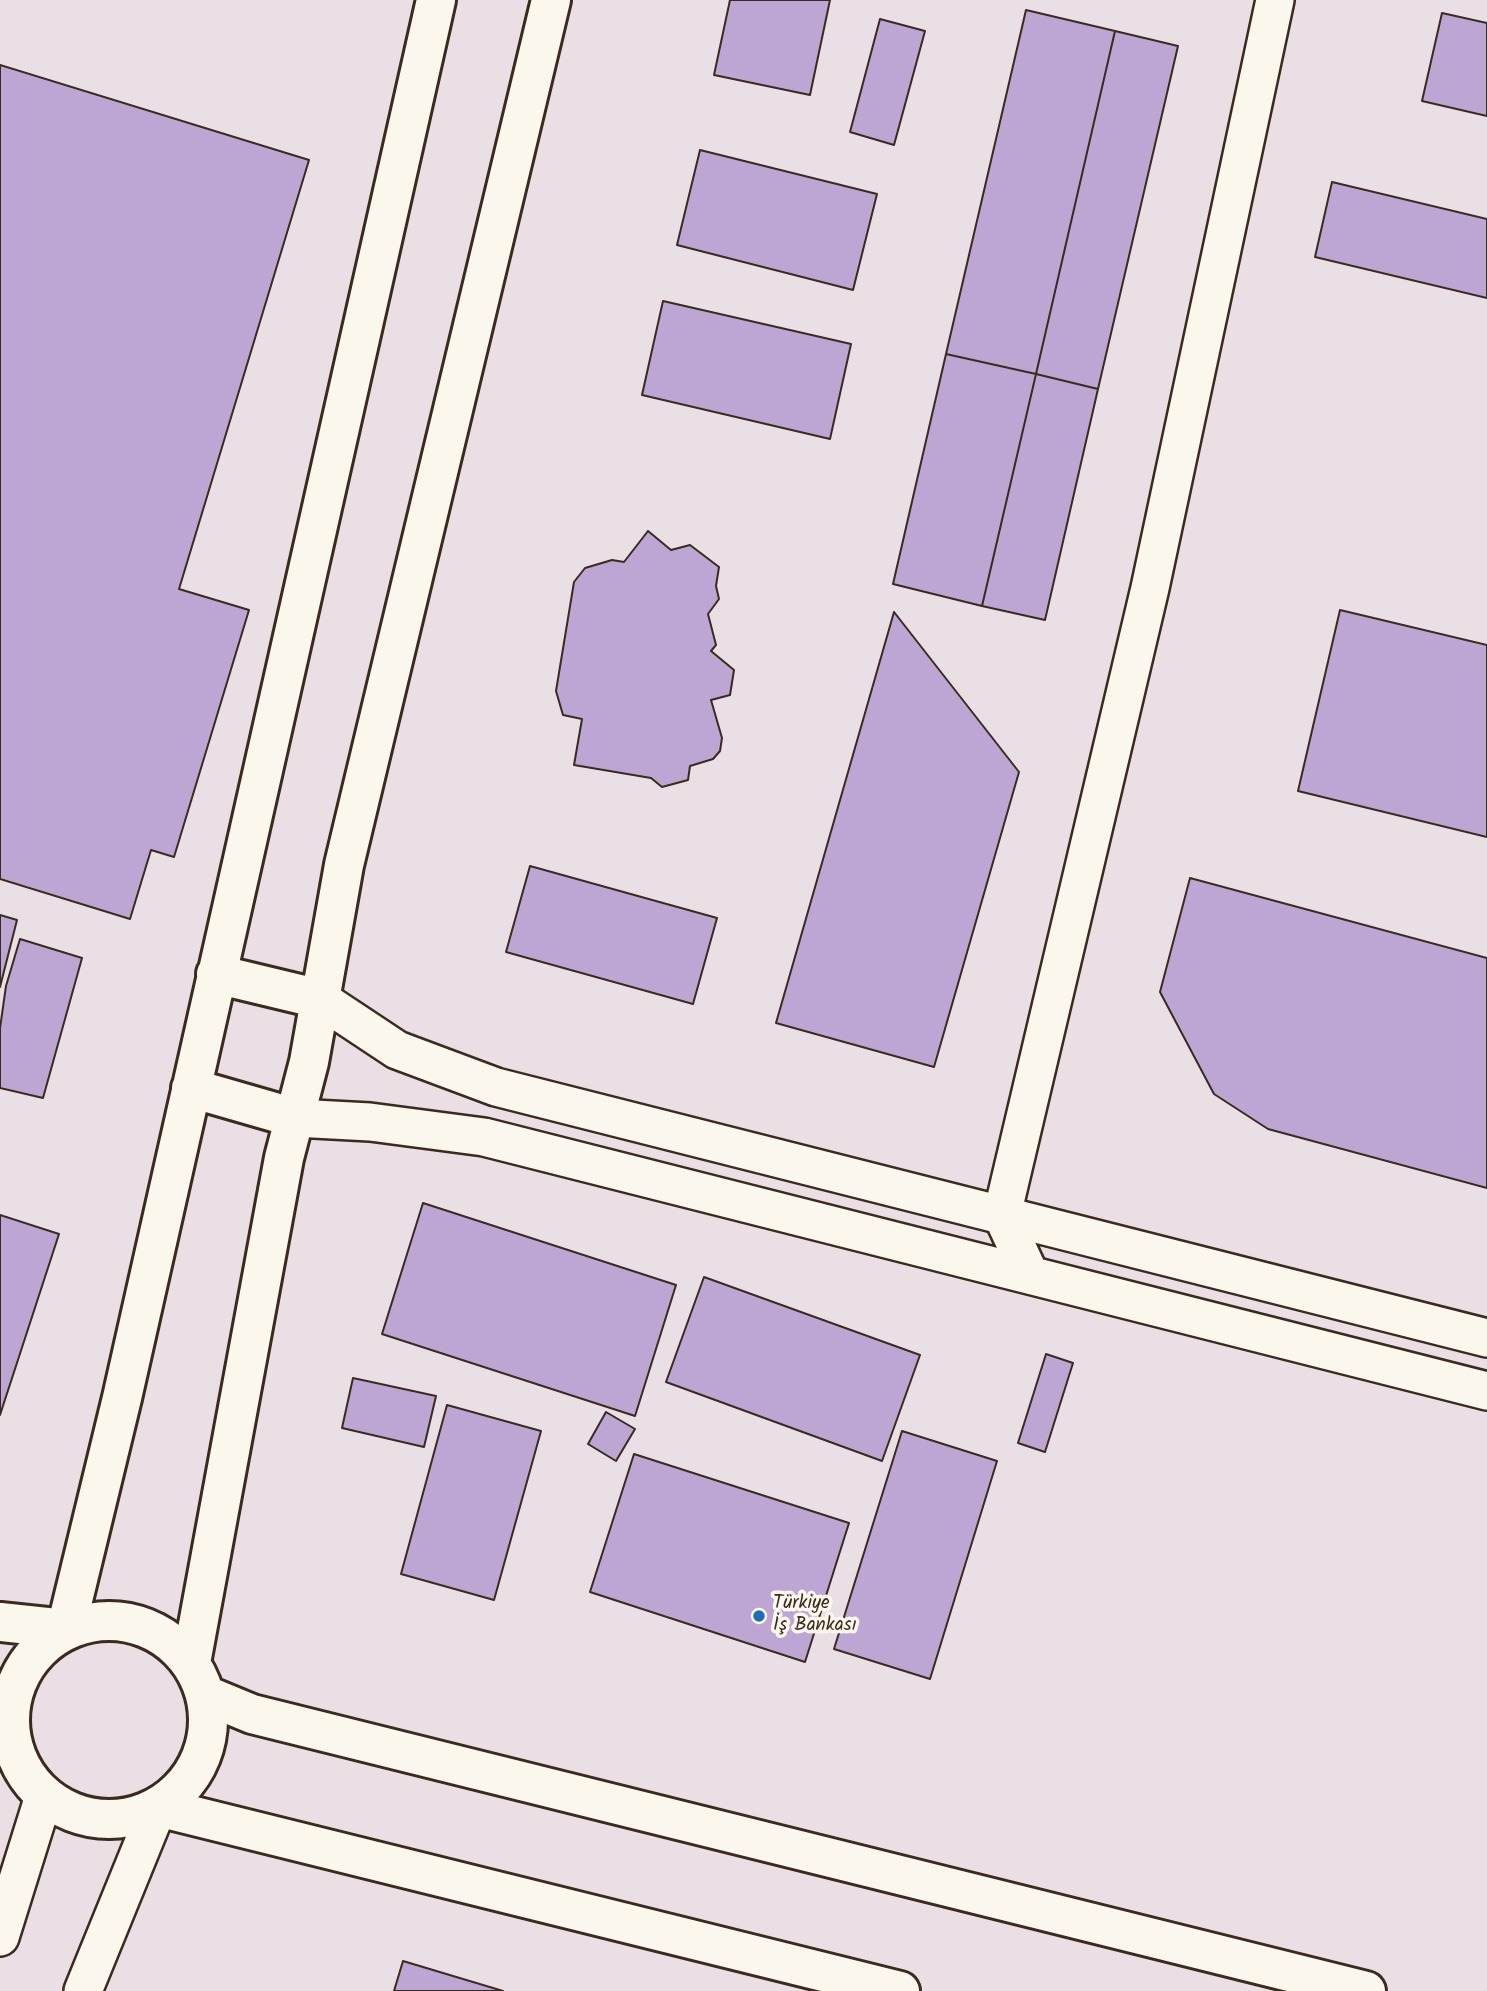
<!DOCTYPE html>
<html>
<head>
<meta charset="utf-8">
<style>
	body { margin:0 }
	canvas { display:block; background:#fbf7ec }
</style>
</head>
<body>
<canvas width="1487" height="1991"></canvas>
<script>
const ctx = document.querySelector('canvas').getContext('2d');
ctx.lineJoin = 'round';
function fillPath(path, color) { ctx.fillStyle = color; ctx.fill(path, 'evenodd'); }
const poly = rows => new Path2D(rows.map(r => 'M' + r).join(''));
function trace(path, color, width, dash) { ctx.strokeStyle = color; ctx.lineWidth = width; ctx.lineCap = dash ? 'butt' : 'round'; ctx.setLineDash(dash || []); ctx.stroke(path); }
function write(font, color, halo, rows, align = 'center') {
  ctx.font = font + ' Kalam,sans-serif'; ctx.lineWidth = 7; ctx.setLineDash([]); ctx.textBaseline = 'middle'; ctx.strokeStyle = halo; ctx.fillStyle = color; for (const [text, x, y, turn = 0] of rows) {
    ctx.save(); ctx.translate(x, y); ctx.rotate((+turn || 0) * Math.PI / 180); ctx.textAlign = isNaN(turn) ? turn : align; if (halo) ctx.strokeText(text, 0, 0); ctx.fillText(text, 0, 0); ctx.restore();
  }
}
fillPath(poly([
	[0,0,1487,0,1487,1991,0,1991]
]), '#e9dfe5');
const building = poly([
	[730,0,830,0,810,95,714,75,730,0],
	[1026,10,1115,31,1036,374,946,354,1026,10],
	[1442,13,1487,23,1487,116,1422,101,1442,13],
	[880,19,925,31,894,145,850,132,880,19],
	[1115,31,1178,46,1098,389,1036,374,1115,31],
	[0,65,309,160,179,589,249,610,174,857,151,850,130,919,0,879,0,65],
	[700,150,877,194,853,290,677,245,700,150],
	[1332,182,1487,219,1487,298,1315,257,1332,182],
	[663,301,851,344,830,439,642,395,663,301],
	[946,354,1036,374,982,606,893,584,946,354],
	[1036,374,1098,389,1045,620,982,606,1036,374],
	[648,531,671,550,690,545,719,567,716,586,719,599,708,614,716,645,711,651,734,670,730,695,711,700,722,738,720,751,713,759,690,766,688,780,662,787,651,778,574,765,582,719,563,715,556,691,574,582,585,568,612,560,624,562,648,531],
	[1340,610,1487,645,1487,837,1298,791,1340,610],
	[894,612,1019,772,934,1067,776,1023,894,612],
	[530,866,717,918,693,1004,506,952,530,866],
	[1190,878,1487,958,1487,1188,1268,1129,1214,1094,1160,992,1190,878],
	[0,915,17,920,0,987,0,915],
	[20,939,82,958,43,1098,0,1088,0,1028,6,986,20,939],
	[423,1203,676,1285,635,1416,382,1334,423,1203],
	[0,1215,59,1234,0,1415,0,1215],
	[704,1277,920,1355,882,1461,666,1382,704,1277],
	[1046,1354,1073,1363,1045,1452,1018,1443,1046,1354],
	[353,1378,436,1396,424,1447,342,1428,353,1378],
	[447,1405,541,1431,494,1600,401,1574,447,1405],
	[606,1412,635,1429,616,1461,588,1444,606,1412],
	[902,1431,997,1461,930,1679,834,1649,902,1431],
	[634,1454,849,1523,805,1662,590,1592,634,1454],
	[403,1961,503,1991,394,1991,403,1961]
]);
fillPath(building, '#bea6d4');
trace(building, '#3b2a1e', 2);
const minor = poly([
	[320,999,397,1050,496,1087,1487,1338],
	[295,1118,370,1122,484,1137,1487,1391],
	[1030,1275,1002,1215,1150,588,1275,0],
	[0,1937,44,1796],
	[83,1991,158,1807]
]);
const tertiary = poly([
	[216,974,320,999],
	[191,1088,295,1118],
	'10 1720a99 99 0 1 1 198 0a99 99 0 1 1-198 0Z',
	[0,1622,66,1629,122,1398,436,0],
	[191,1663,284,1158,309,1062,344,865,551,0],
	[206,1695,252,1714,1366,1991],
	[158,1807,900,1991]
]);
trace(minor, '#3b2a1e', 42);
trace(tertiary, '#3b2a1e', 44);
trace(minor, '#fbf7ec', 37);
trace(tertiary, '#fbf7ec', 38);
for (const [x, y, r, color] of [
	[759,1616,7,"#1f6fb2"]
]) { const dot = new Path2D(); dot.arc(x, y, r, 0, 2 * Math.PI); ctx.fillStyle = color; ctx.fill(dot); trace(dot, '#fbf7ec', 2.5); }
write('19px', '#3b2a1e', '#fbf7ec', [
	["Türkiye",773,1605],
	["İş Bankası",773,1627]
], 'left');
</script>
</body>
</html>
